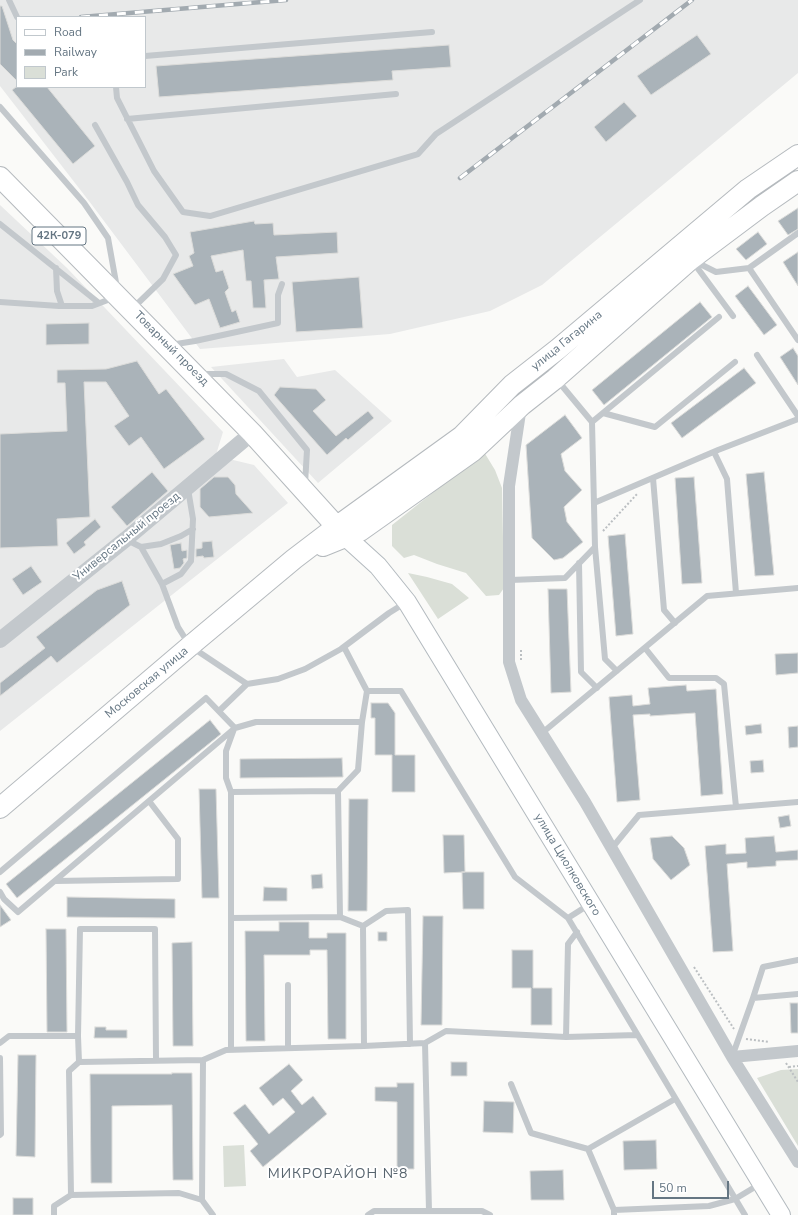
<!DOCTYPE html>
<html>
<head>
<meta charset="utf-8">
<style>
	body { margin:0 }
	#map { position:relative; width:798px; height:1215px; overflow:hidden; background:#fafaf8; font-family:"Nunito Sans",sans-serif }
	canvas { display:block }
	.legend { position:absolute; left:16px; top:16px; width:130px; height:72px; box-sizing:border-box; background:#fff; border:1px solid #c1c8cd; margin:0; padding:5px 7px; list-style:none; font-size:12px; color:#657683 }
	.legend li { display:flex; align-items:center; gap:8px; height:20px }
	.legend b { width:20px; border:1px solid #c1c8cd }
	.scale { position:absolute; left:652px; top:1181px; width:77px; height:18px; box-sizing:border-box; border:2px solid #657683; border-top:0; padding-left:5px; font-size:12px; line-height:14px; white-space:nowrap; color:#657683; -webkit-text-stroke:3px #fff; paint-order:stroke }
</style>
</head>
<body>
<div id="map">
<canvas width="798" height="1215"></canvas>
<ul class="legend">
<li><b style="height:5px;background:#fff"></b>Road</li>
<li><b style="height:5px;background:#a2aab0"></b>Railway</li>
<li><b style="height:11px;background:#dadfd7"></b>Park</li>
</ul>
<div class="scale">50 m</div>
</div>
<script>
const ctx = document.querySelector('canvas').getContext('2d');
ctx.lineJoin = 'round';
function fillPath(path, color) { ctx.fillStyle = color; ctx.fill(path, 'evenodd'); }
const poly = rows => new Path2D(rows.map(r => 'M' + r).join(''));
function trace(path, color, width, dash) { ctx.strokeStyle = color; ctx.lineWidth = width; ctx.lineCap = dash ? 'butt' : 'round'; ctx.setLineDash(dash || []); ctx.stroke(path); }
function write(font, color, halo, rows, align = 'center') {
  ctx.font = font + ' "Nunito Sans",sans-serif'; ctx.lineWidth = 4; ctx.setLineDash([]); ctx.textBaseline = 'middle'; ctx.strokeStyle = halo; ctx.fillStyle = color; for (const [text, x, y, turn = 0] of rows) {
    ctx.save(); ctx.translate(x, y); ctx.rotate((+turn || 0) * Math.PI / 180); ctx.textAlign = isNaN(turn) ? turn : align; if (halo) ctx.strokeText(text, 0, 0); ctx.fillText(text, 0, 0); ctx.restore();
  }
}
fillPath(poly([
	[0,0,798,0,798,73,542,285,490,311,390,334,200,349,92,205,0,86],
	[17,17,145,17,145,87,17,87],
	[0,205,67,268,223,432,215,458,0,635],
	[284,359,297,377,335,370,392,421,318,483,211,367],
	[229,459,254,465,288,503,0,731,0,648]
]), '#e8e9e9');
fillPath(poly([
	[484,452,495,470,502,488,504,588,499,595,486,596,466,573,437,564,414,555,404,558,392,546,392,525],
	[408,573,427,577,452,584,469,598,438,619],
	[798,1069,798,1146,757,1078,781,1070],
	[244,1145,246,1186,224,1187,223,1146]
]), '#dadfd7');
const building = poly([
	[0,6,2,6,13,40,17,44,17,81,0,64,0,6],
	[697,35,711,54,651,95,637,76,697,35],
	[449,45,451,67,392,71,393,80,159,97,156,66,449,45],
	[16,87,47,87,95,146,73,164,12,90,16,87],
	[624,102,637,116,606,142,594,127,624,102],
	[798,208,798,229,788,235,778,221,798,208],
	[254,221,255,224,273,223,274,235,337,232,338,253,276,257,279,279,264,280,266,308,253,308,251,281,246,281,243,250,211,256,216,272,223,270,229,288,225,292,232,312,236,310,240,322,220,328,209,299,195,305,173,274,193,266,189,256,194,253,190,232,254,221],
	[758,232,767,244,746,260,736,249,758,232],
	[798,252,798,286,783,262,798,252],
	[359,277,363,328,296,332,292,282,359,277],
	[748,286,777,325,764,335,735,296,748,286],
	[700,302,712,317,604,405,592,390,700,302],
	[89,323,89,344,46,345,46,324,89,323],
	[793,348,798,356,798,385,780,357,793,348],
	[137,361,159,394,166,389,205,439,164,469,141,437,129,446,114,426,129,416,106,382,84,382,90,517,57,519,58,546,0,548,0,434,67,431,65,383,57,383,57,370,106,369,137,361],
	[744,368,756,383,682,438,671,423,744,368],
	[280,387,316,389,326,400,313,411,336,436,368,411,374,418,348,440,346,438,327,455,274,395,280,387],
	[565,415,582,438,561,454,565,471,582,490,564,507,567,522,583,542,563,558,554,560,532,538,526,445,565,415],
	[152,472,168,491,127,526,111,507,152,472],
	[764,472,774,575,755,576,746,474,764,472],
	[214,477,228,477,235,485,236,494,253,513,209,517,200,507,200,489,214,477],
	[694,477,702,583,682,584,675,478,694,477],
	[95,519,101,527,84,542,86,545,74,554,66,543,95,519],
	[625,534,633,634,616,636,608,536,625,534],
	[212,541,214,557,204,558,203,556,196,557,196,549,202,548,202,542,212,541],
	[181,543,182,551,187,550,187,558,183,559,184,563,180,568,174,569,170,545,181,543],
	[31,566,42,582,23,595,12,579,31,566],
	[122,581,130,605,57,663,51,656,0,696,0,683,45,648,36,637,97,590,122,581],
	[548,589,567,589,571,692,551,693,548,589],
	[798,653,798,673,776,675,775,654,798,653],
	[686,685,687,691,716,689,723,794,701,796,695,713,650,716,650,714,633,715,640,800,617,802,609,697,632,695,633,706,650,704,648,688,686,685],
	[371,703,388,703,395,713,395,755,415,755,415,792,392,792,392,755,375,755,375,718,371,718,371,703],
	[210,720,221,734,17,898,6,884,210,720],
	[761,724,762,733,746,735,745,726,761,724],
	[798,726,798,747,789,748,788,727,798,726],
	[342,758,343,777,240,778,240,759,342,758],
	[763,760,764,772,751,773,750,761,763,760],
	[199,789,216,789,219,898,202,898,199,789],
	[349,799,368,799,367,911,348,911,349,799],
	[789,815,791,826,780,828,778,817,789,815],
	[443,835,464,835,465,872,444,873,443,835],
	[672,836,684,848,690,865,671,880,653,859,650,838,672,836],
	[774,836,776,852,798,850,798,860,776,861,776,866,747,868,747,862,727,864,733,951,713,952,705,846,726,844,726,854,746,853,745,838,774,836],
	[462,872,484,872,484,909,463,909,462,872],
	[322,874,323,888,312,889,311,875,322,874],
	[264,887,287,888,287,901,263,901,264,887],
	[67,897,175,899,175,918,67,917,67,897],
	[0,905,11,920,0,927,0,905],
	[423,916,443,916,442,1025,421,1025,423,916],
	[279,922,309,922,309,938,327,938,327,933,346,933,346,1039,328,1039,327,950,310,950,310,955,264,955,265,1041,246,1041,245,931,279,931,279,922],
	[46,929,66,929,67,1032,47,1032,46,929],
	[378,932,387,932,387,941,378,941,378,932],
	[192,942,193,1046,173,1046,172,943,192,942],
	[512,950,533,950,533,988,552,988,552,1025,531,1025,531,988,512,988,512,950],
	[790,1003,798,1003,798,1033,791,1033,790,1003],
	[95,1027,106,1027,106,1030,127,1030,127,1038,94,1038,95,1027],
	[18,1055,36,1055,35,1157,16,1156,18,1055],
	[451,1062,467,1062,467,1076,451,1076,451,1062],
	[289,1064,303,1080,291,1091,302,1105,313,1096,327,1114,263,1167,250,1151,258,1144,233,1113,245,1104,269,1134,295,1112,283,1098,273,1106,259,1088,289,1064],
	[172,1073,192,1073,193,1180,173,1180,172,1105,112,1106,112,1183,91,1183,90,1074,172,1074,172,1073],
	[397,1083,414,1083,414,1169,397,1169,397,1102,375,1101,375,1087,397,1087,397,1083],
	[484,1101,514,1102,513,1133,483,1132,484,1101],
	[656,1140,657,1169,624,1170,623,1141,656,1140],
	[563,1170,564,1200,531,1200,530,1171,563,1170],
	[13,1198,33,1198,33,1215,13,1215,13,1198]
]);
fillPath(building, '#aab3b9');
trace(building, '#dcdcda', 1);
const secondary = poly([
	[346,537,378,566,407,602,781,1215]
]);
const primary = poly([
	[0,177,252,433,346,537],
	[323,546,360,531,473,451,522,405,555,379,690,260,762,206,798,181],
	[0,808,190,646,294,559,336,527,462,436,512,385,558,349,748,189,798,155]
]);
trace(secondary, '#b3babf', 20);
trace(primary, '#b5babe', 22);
trace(poly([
	[603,531,638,493],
	[521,650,521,662],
	[694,967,734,1029],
	[746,1039,769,1042],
	[786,1063,798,1082],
	[789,1067,798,1066]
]), '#bbbfc2', 2, [2, 2]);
trace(poly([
	[9,0,17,17],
	[145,56,432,32],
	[116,87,117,98,154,171,183,212,210,216,418,154,436,134,640,0],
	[0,107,84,203,108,238,117,288],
	[127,119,396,94],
	[95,125,127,182,138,205,165,237,176,255,163,279,133,308],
	[0,224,99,303],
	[694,261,716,272,749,268,798,233],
	[693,262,733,316],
	[56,268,57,291,62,306],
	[749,268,798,340],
	[0,302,59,306,92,306,113,298],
	[170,345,195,341,278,323,278,295,282,284],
	[757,355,798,416],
	[200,374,226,374,259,391,307,450,305,484],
	[603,413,655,427,735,362],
	[592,422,719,317],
	[714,452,727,479,736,593],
	[653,478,664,610,675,623],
	[594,503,718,450,798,419],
	[127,540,141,547,162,584,181,574,191,561,193,519,188,489],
	[141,547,161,544,181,536,193,529],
	[595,547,605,659,617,671],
	[579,563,581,672,597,688],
	[510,580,565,578,595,547,592,422,558,381],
	[162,584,178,627,190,646,247,684],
	[344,647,367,691,401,691,515,877,568,918,745,1215],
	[645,648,669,678,716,678,724,684,736,807],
	[219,711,247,684,278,679,305,669,341,649,389,613,405,603],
	[542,733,707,596,798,588],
	[338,791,358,770,362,722],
	[231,792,226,778,226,751,234,729],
	[612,848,639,815,798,802],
	[0,872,206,698,235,728],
	[55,881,178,879,178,839,149,801],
	[0,892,4,899,18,912,235,728,256,722,362,722,367,691],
	[231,918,231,792,338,791,340,917],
	[568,918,590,904],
	[363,926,386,911,408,910,410,1044],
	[288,985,288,1048],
	[753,998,763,967,798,960],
	[78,1036,80,929,155,929,156,1060],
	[566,1037,568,944,577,932],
	[0,1043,9,1036,78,1036,79,1062,203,1060],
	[425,1043,429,1211],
	[231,1050,231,918,340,917,363,926,364,1046,425,1043,446,1031,566,1037,637,1035],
	[732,1057,753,998,798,994],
	[0,1058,1,1134,0,1135],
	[511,1084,531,1133,588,1149,675,1099],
	[588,1149,614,1210],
	[71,1195,69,1071,79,1062],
	[202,1200,203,1060,226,1050,364,1046],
	[54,1215,54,1206,71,1195,179,1193,202,1200,213,1215],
	[368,1215,374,1211,482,1211,490,1215],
	[614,1215,614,1210,709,1206,735,1199,760,1184]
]), '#c3c8cc', 6);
trace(poly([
	[521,406,509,486,509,662,521,700,585,802,732,1057,798,1162],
	[732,1057,798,1051]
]), '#c3c8cc', 12);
trace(poly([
	[0,640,126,539,252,433]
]), '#c3c8cc', 16);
trace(secondary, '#fff', 18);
trace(primary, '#fff', 20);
const rail = poly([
	[81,17,286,0],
	[460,178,692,0]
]);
trace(rail, '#a2aab0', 4.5);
trace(rail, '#fff', 3, [9]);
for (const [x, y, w] of [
	[59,236,54]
]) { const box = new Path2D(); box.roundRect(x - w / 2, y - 9, w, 18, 3); ctx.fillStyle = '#fff'; ctx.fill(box); trace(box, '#657683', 1); }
write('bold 11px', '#657683', null, [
	["42К-079",59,236]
]);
write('12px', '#657683', '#fff', [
	["улица Гагарина",567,341,-39],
	["Товарный проезд",171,349,45],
	["Универсальный проезд",127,537,-39],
	["Московская улица",147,683,-40],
	["улица Циолковского",567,865,59]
]);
ctx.letterSpacing = '1px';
write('14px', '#57646e', '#fff', [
	["МИКРОРАЙОН №8",338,1175]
]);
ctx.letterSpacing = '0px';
</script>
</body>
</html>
